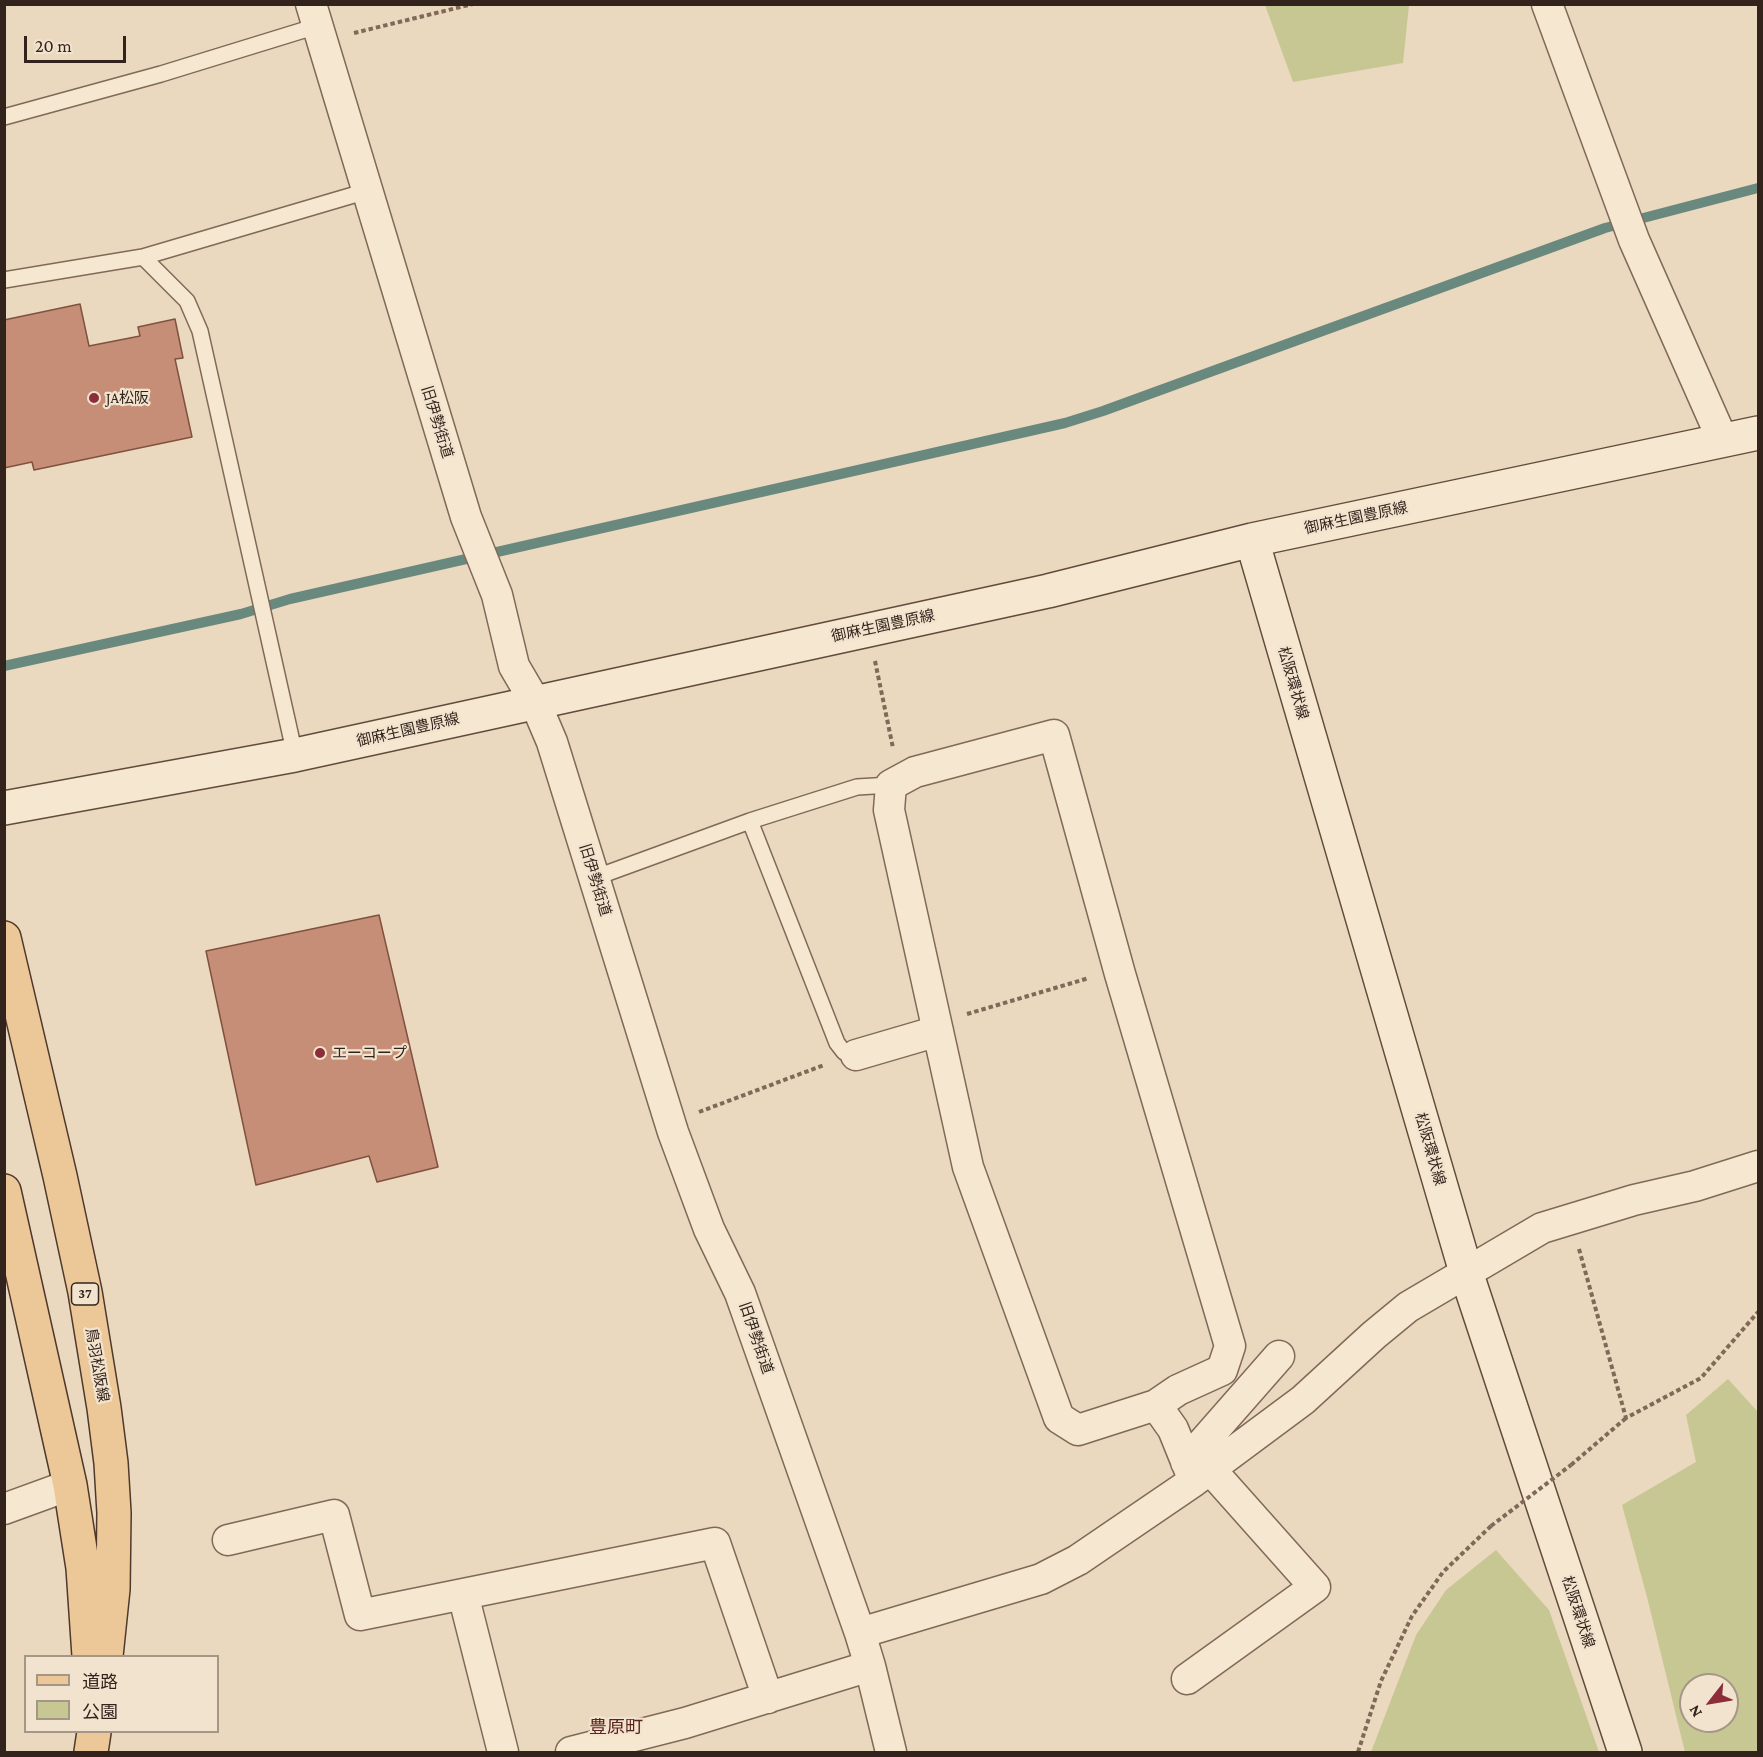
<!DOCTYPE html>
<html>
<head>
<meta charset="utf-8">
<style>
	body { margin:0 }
	#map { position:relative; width:1763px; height:1757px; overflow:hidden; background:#ead8bf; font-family:"Crimson Pro","Noto Sans JP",serif }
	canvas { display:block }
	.frame { position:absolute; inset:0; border:6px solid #32241c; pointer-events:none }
	.legend { position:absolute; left:24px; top:1655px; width:195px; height:78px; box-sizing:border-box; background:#f2e3ce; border:2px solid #a59787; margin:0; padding:8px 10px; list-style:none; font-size:18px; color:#32241c }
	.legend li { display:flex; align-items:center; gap:12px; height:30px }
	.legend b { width:30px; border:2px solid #a59787 }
	.north { position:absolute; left:1679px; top:1673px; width:60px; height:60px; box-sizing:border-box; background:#f2e3ce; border:2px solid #a59787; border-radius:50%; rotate:239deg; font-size:16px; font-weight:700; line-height:24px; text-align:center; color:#32241c }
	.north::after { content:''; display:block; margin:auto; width:21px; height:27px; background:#8c2d39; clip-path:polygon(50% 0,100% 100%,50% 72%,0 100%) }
	.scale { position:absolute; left:24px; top:36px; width:102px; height:27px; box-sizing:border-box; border:3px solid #32241c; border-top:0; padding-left:8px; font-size:18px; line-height:21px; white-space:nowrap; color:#32241c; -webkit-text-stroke:4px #f2e3ce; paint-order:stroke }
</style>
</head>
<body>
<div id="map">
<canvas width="1763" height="1757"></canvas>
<div class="frame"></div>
<ul class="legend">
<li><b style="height:8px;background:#ecc898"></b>道路</li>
<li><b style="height:16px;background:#c7c794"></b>公園</li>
</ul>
<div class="north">N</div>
<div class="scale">20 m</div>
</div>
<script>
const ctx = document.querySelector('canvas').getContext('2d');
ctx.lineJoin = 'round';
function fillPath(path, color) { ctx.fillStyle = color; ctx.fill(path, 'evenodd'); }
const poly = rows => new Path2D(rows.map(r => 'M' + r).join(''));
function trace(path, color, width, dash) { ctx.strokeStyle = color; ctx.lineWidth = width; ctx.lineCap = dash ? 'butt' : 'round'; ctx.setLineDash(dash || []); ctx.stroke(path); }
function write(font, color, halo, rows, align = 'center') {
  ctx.font = font + ' "Crimson Pro","Noto Sans JP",serif'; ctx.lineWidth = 4.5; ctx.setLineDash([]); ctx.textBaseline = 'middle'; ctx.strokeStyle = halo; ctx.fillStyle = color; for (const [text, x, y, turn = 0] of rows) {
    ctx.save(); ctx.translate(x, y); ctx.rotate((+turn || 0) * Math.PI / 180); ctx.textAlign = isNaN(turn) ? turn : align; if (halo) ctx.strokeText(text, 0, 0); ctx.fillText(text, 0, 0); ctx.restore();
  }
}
fillPath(poly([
	[1265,5,1409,5,1403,63,1293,82],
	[1728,1379,1758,1412,1758,1752,1685,1752,1647,1597,1622,1505,1696,1462,1686,1415],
	[1691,1685,1727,1685,1727,1721,1691,1721],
	[1496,1550,1549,1610,1599,1752,1371,1752,1416,1635,1446,1590]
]), '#c7c794');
trace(poly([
	[4,666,241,614,290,599,1065,423,1103,411,1605,228,1758,188]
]), '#6a897e', 10);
const building = poly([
	[80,304,89,346,140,336,138,327,175,319,183,358,175,359,192,437,34,470,32,462,4,468,4,320,80,304],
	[379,915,438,1167,377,1182,369,1156,256,1185,206,951,379,915]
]);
fillPath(building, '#c68e77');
trace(building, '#7f5240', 1.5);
const service = poly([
	[4,117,161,74,317,26],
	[143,257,367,191],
	[4,280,143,257,187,301,200,331,295,755],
	[750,821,837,1043,844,1052,856,1055],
	[594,878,750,821,857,787,891,785]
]);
const minor = poly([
	[311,4,466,517,497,595,514,666,535,702,552,742,673,1132,709,1229,740,1293,860,1633,870,1666,891,1752],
	[1547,4,1634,240,1723,441],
	[856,1055,938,1031],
	[1156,1405,1178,1390,1222,1370,1230,1346,1120,974,1054,735,915,772,891,785,889,810,968,1167,1059,1418,1078,1430,1156,1405,1173,1429,1194,1481],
	[1186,1462,1279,1356],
	[4,1509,70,1485],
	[228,1540,334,1515,360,1615,715,1543,768,1698],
	[463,1594,503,1752],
	[860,1633,1041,1579,1078,1560,1194,1481,1303,1400,1374,1335,1408,1307,1542,1228,1634,1200,1695,1186,1758,1166],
	[1187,1679,1315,1587,1210,1469],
	[571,1752,685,1723,870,1666]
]);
const secondary = poly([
	[1252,540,1466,1272,1625,1752],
	[4,808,295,755,1048,591,1252,540,1758,433]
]);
const primary = poly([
	[4,938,60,1176,85,1292,104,1408,111,1463,114,1513,113,1589,106,1656],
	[4,1191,70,1485,83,1568,89,1656],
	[91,1752,94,1732]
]);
trace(service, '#816959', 18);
trace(minor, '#816959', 33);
trace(secondary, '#634b3c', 36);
trace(primary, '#4f392d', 36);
trace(poly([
	[354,33,473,4],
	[875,661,893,748],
	[967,1014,1089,978],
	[699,1112,824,1065],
	[1579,1249,1626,1418,1701,1378,1758,1312],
	[1571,1465,1626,1418],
	[1358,1752,1381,1681,1412,1616,1443,1572,1491,1526]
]), '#816959', 4, [4.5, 3]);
trace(service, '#f6e7d1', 15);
trace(minor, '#f6e7d1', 30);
trace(secondary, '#f6e7d1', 33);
trace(primary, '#ecc898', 33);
trace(poly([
	[1491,1526,1571,1465]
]), '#816959', 4, [4.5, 3]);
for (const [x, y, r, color] of [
	[94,398,6,"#8c2d39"],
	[320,1053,6,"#8c2d39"]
]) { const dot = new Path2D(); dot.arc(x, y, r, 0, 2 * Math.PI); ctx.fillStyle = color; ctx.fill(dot); trace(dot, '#f2e3ce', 2); }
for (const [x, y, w] of [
	[85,1294,27]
]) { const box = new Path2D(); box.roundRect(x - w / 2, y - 11, w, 22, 4.5); ctx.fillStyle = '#f2e3ce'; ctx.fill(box); trace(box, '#32241c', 1.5); }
write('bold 14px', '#32241c', null, [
	["37",85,1294]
]);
write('15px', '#32241c', '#f2e3ce', [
	["JA松阪",106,398],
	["エーコープ",332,1053]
], 'left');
write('15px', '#32241c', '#f2e3ce', [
	["旧伊勢街道",437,422,73],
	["御麻生園豊原線",1356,518,-12],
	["御麻生園豊原線",883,626,-12],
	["松阪環状線",1293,683,74],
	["御麻生園豊原線",408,730,-13],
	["旧伊勢街道",595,880,73],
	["松阪環状線",1430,1149,74],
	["旧伊勢街道",756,1338,71],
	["鳥羽松阪線",97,1365,80],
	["松阪環状線",1578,1612,72]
]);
write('18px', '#5c241e', '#f2e3ce', [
	["豊原町",616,1727]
]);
</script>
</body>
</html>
